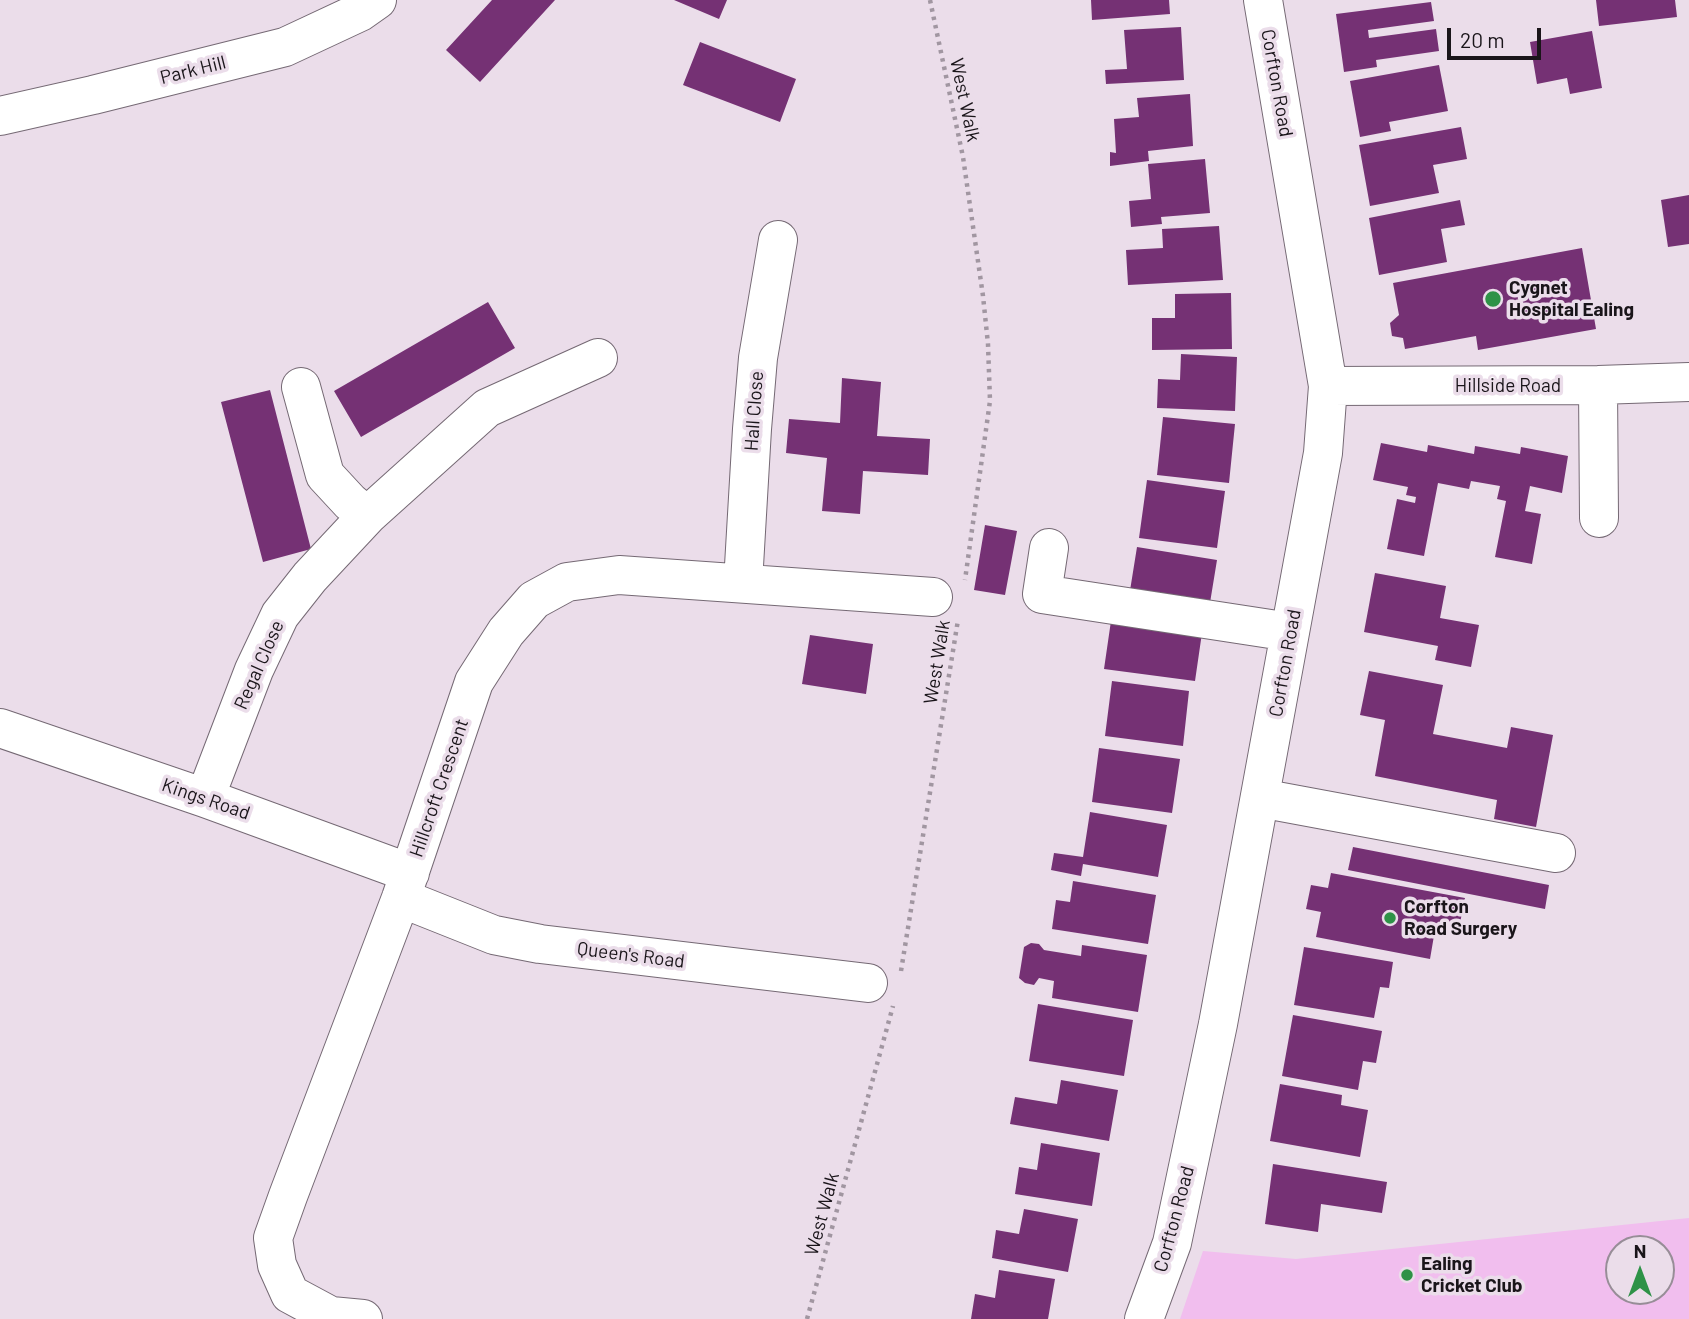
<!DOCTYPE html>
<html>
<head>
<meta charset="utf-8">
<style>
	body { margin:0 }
	#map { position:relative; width:1689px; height:1319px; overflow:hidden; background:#ebddea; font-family:Barlow,sans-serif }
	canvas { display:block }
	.north { position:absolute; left:1605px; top:1235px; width:70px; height:70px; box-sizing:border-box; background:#ebddea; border:2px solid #978d97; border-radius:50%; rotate:0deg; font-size:19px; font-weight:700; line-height:28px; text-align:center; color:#1a151a }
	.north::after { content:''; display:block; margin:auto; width:24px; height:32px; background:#2e9247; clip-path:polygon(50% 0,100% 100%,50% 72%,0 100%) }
	.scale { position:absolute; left:1447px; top:28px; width:94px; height:32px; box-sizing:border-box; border:4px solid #1a151a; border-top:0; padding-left:9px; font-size:21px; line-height:24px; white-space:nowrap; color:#1a151a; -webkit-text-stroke:5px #ebddea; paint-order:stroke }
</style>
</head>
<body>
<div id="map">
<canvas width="1689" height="1319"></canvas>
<div class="north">N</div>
<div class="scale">20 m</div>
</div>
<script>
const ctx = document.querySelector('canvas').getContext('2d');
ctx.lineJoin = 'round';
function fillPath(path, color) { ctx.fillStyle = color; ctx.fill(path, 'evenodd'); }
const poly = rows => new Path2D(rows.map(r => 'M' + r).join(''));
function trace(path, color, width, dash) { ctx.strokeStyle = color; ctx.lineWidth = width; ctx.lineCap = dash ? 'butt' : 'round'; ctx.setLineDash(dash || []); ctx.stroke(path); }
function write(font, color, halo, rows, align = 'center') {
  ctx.font = font + ' Barlow,sans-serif'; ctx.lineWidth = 7; ctx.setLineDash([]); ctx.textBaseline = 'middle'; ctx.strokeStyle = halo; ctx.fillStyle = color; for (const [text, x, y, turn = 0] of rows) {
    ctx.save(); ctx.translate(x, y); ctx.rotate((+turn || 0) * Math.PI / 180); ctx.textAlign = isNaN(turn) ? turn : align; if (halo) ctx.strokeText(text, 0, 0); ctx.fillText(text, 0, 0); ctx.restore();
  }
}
fillPath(poly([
	[1689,1218,1689,1319,1180,1319,1203,1251,1296,1259],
	[1661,1249,1661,1291,1619,1291,1619,1249]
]), '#f1beee');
fillPath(poly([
	[492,0,555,0,480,82,446,50],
	[674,0,727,0,719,19],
	[1091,0,1169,0,1170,14,1092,20],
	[1596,0,1675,0,1677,17,1599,26],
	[1431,2,1434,21,1368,30,1369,38,1436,29,1439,51,1376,60,1377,67,1344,72,1336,14],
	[1181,27,1184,80,1106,84,1105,70,1127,69,1124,30],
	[1592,31,1602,88,1570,94,1567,78,1537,84,1530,42],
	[700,42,796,79,780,122,683,85],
	[1439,65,1448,111,1389,122,1391,131,1360,137,1350,81],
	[1190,94,1193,146,1148,151,1149,161,1110,166,1110,152,1116,153,1114,119,1139,117,1137,98],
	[1461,127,1467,159,1433,165,1439,193,1370,206,1359,145],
	[1205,159,1210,213,1161,217,1162,224,1131,227,1129,201,1151,199,1148,164],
	[1689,195,1689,244,1668,247,1661,200],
	[1460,200,1465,225,1441,229,1447,262,1379,275,1369,218],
	[1219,226,1223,280,1128,285,1126,250,1163,248,1162,229],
	[1582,248,1596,329,1478,350,1476,336,1405,349,1403,338,1392,336,1390,323,1399,315,1393,283],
	[1231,293,1232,349,1152,350,1152,318,1175,318,1175,294],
	[488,302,515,348,361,437,334,391],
	[1181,354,1237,357,1235,411,1157,408,1158,379,1180,380],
	[842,378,881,382,877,436,930,439,928,475,863,471,860,514,822,511,827,458,786,453,789,419,840,423],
	[270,390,311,549,263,562,221,402],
	[1163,417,1235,424,1229,483,1157,475],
	[1381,443,1427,452,1428,445,1474,454,1475,446,1520,454,1521,447,1568,456,1562,493,1530,486,1525,511,1541,514,1532,564,1495,557,1506,501,1497,499,1500,486,1471,481,1469,489,1438,483,1424,556,1387,549,1397,499,1415,503,1416,497,1406,495,1408,487,1373,480],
	[1147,480,1225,491,1217,548,1139,538],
	[985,525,1017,531,1005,595,974,590],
	[1137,547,1217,560,1208,615,1128,603],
	[1375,573,1446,586,1440,618,1479,625,1471,667,1435,660,1438,646,1364,632],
	[1112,614,1203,626,1195,681,1104,669],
	[810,635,873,644,866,694,802,684],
	[1369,671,1443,685,1433,734,1507,748,1511,727,1553,735,1536,827,1494,819,1497,800,1375,776,1385,720,1360,715],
	[1112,681,1189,691,1183,746,1105,736],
	[1099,748,1180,759,1172,813,1092,802],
	[1090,812,1167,825,1158,877,1083,864,1081,876,1051,870,1054,853,1083,857],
	[1353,847,1549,885,1545,909,1348,870],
	[1331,873,1465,898,1459,928,1436,924,1430,959,1316,937,1321,912,1306,909,1311,885,1328,888],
	[1073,881,1156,895,1148,944,1052,929,1056,900,1070,902],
	[1031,943,1039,944,1044,950,1081,956,1082,945,1147,955,1138,1012,1052,998,1054,981,1039,978,1034,985,1025,983,1019,978,1024,947],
	[1304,947,1393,962,1389,988,1380,987,1374,1018,1294,1005],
	[1038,1004,1133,1020,1124,1076,1029,1061],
	[1293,1015,1382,1031,1376,1063,1363,1061,1358,1090,1282,1076],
	[1061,1080,1118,1090,1109,1141,1010,1124,1015,1097,1057,1104],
	[1280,1084,1342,1095,1341,1105,1368,1110,1360,1157,1270,1141],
	[1041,1143,1100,1153,1092,1206,1015,1194,1019,1167,1037,1170],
	[1273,1164,1387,1182,1382,1213,1321,1204,1318,1232,1265,1224],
	[1024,1209,1078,1219,1068,1272,992,1258,996,1230,1019,1234],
	[999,1270,1055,1279,1048,1319,971,1319,975,1294,995,1298]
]), '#753174');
const minor = poly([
	[0,116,93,95,285,47,360,12,377,0],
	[1598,385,1599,518],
	[1328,386,1598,385,1689,382],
	[301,387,325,475,350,502,367,516],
	[1049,548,1042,594,1290,632],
	[743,583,752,429,758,358,778,240],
	[0,728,205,798,410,873],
	[205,798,254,670,280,615,310,577,367,516,487,408,598,358],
	[1260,798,1556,853],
	[401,898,494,935,540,944,868,983],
	[363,1319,331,1316,290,1294,277,1265,273,1238,288,1196,401,898,474,682,506,632,534,600,567,582,619,575,933,597],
	[1144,1319,1172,1243,1218,1024,1323,453,1328,386,1263,0]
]);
trace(minor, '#756974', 40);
trace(poly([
	[930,0,963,157,983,296,988,344,990,401,965,580],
	[901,971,958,620],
	[807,1319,893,1006]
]), '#a196a1', 4.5, [3.5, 5]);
trace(minor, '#fff', 38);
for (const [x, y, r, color] of [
	[1493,299,9,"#2e9247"],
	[1390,918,7,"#2e9247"],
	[1407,1275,7,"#2e9247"]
]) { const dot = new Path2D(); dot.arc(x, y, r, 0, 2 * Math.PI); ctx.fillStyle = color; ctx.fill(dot); trace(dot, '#ebddea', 2.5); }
write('19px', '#1a151a', '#ebddea', [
	["Park Hill",193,70,-14],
	["Corfton Road",1277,83,80],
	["West Walk",965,100,78],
	["Hillside Road",1508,386],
	["Hall Close",754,411,-86],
	["West Walk",937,662,-81],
	["Corfton Road",1285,663,-80],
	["Regal Close",259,665,-66],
	["Hillcroft Crescent",439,788,-71],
	["Kings Road",206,799,19],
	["Queen's Road",631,955,7],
	["West Walk",822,1214,-75],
	["Corfton Road",1174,1219,-75]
]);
write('bold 19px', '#1a151a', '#ebddea', [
	["Cygnet",1509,288],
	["Hospital Ealing",1509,310],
	["Corfton",1404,907],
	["Road Surgery",1404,929],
	["Ealing",1421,1264],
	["Cricket Club",1421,1286]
], 'left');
</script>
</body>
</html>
